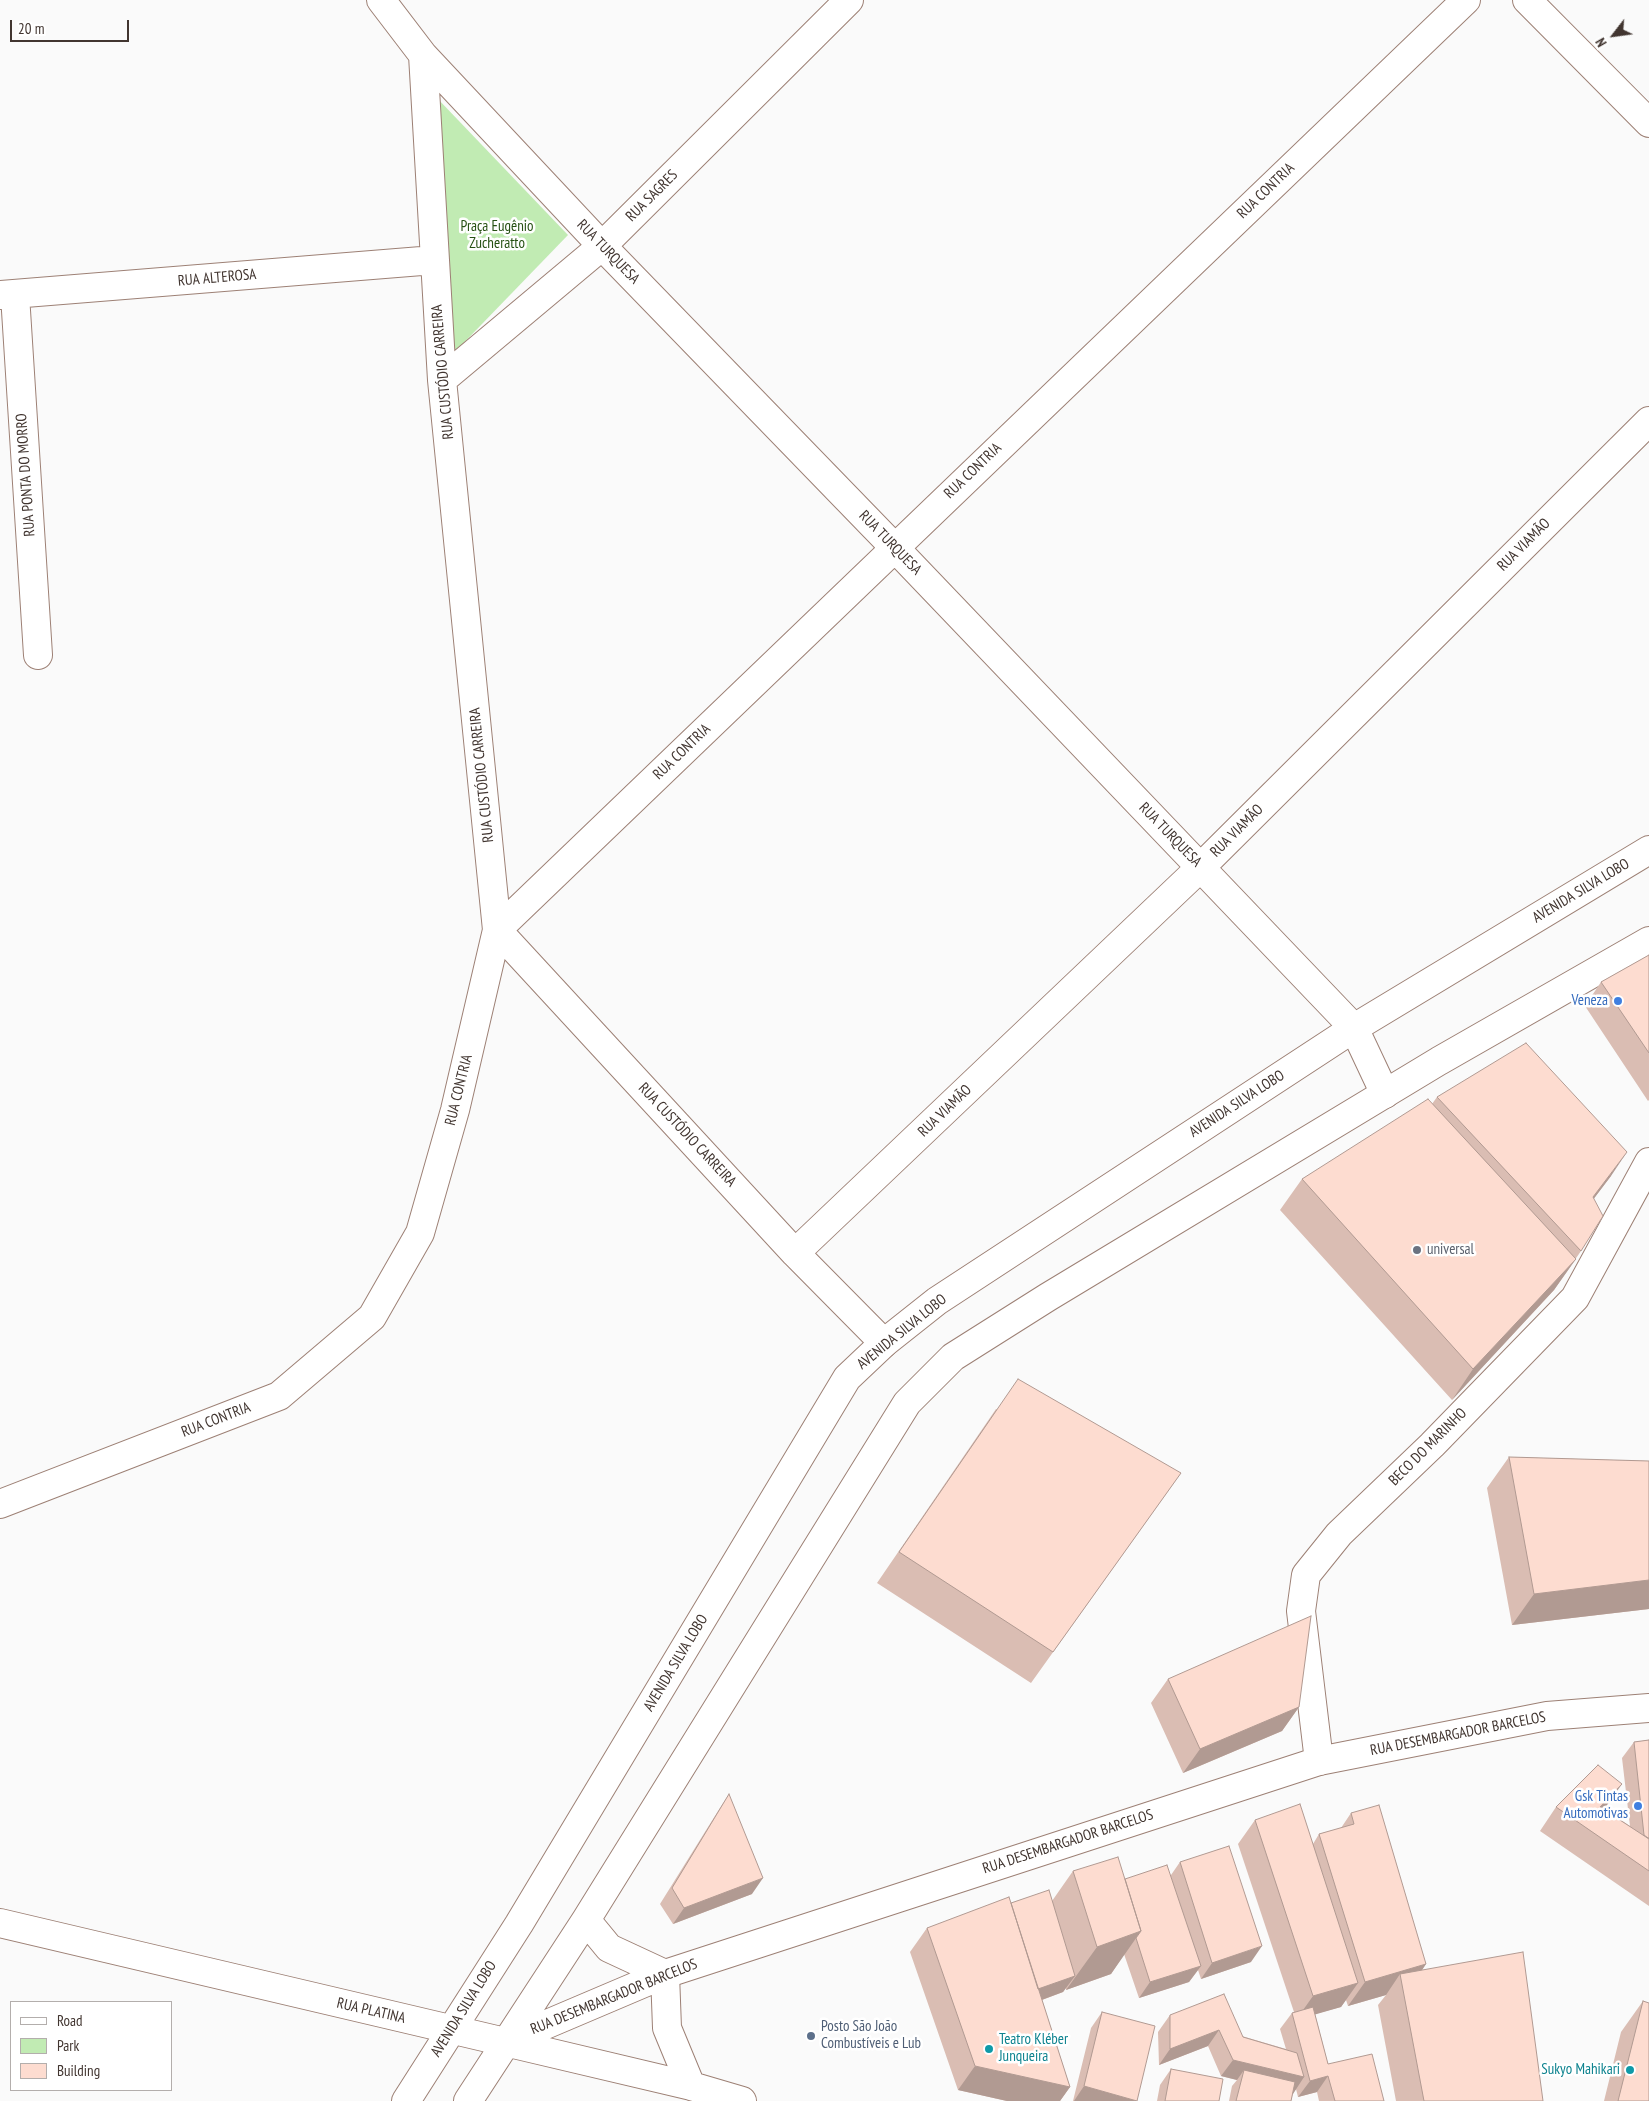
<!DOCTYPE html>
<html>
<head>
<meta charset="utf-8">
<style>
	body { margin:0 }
	#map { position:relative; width:1649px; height:2101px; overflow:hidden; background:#fafafa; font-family:"PT Sans Narrow",sans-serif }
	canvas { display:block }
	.legend { position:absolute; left:10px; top:2001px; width:162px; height:90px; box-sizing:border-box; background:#fff; border:1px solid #b3aeac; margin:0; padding:6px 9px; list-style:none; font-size:15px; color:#413530 }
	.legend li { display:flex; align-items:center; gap:10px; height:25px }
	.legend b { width:25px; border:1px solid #b3aeac }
	.north { position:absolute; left:1589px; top:10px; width:50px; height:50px; -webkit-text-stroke:4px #fff; paint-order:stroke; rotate:240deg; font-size:14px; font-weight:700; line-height:20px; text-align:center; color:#413530 }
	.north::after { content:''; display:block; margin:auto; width:18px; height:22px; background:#413530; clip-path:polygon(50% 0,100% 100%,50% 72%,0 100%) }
	.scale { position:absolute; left:10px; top:20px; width:119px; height:22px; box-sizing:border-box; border:2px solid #413530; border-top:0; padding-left:6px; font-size:15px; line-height:18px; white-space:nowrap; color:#413530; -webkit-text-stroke:4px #fff; paint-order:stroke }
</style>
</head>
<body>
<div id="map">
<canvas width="1649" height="2101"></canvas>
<ul class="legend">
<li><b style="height:6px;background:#fff"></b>Road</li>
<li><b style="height:14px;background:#c1ebb3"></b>Park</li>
<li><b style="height:14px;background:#fddcd0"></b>Building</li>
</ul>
<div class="north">N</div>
<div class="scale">20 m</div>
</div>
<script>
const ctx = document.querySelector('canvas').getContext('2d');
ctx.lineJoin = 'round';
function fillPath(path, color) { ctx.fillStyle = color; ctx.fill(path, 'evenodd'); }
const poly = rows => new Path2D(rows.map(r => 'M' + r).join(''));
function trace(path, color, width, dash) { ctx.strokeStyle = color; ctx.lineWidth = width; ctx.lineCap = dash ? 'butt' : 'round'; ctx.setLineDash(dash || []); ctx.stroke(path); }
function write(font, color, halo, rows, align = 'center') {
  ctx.font = font + ' "PT Sans Narrow",sans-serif'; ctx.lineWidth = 5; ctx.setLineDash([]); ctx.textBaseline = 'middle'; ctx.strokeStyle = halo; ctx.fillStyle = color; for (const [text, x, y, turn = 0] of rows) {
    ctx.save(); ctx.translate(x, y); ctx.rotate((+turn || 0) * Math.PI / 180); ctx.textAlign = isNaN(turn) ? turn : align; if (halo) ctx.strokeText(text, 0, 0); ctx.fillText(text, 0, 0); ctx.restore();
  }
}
fillPath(poly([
	[437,98,568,235,453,354]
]), '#c1ebb3');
const street = poly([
	[381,0,423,55,602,246,894,547,1354,1028,1385,1094],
	[1527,0,1649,123],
	[423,55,442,380,497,930,795,1253,884,1343],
	[0,295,434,260],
	[15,295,38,655],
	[442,380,602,246,849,0],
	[795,1253,1201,867,1649,421],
	[0,1504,279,1396,372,1317,420,1233,455,1110,497,930,1466,0],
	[1319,1761,1301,1611,1306,1575,1339,1534,1432,1445,1575,1298,1649,1162]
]);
const secondary = poly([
	[586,1920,609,1948,665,1974],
	[0,1923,505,2042,691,2086,742,2101],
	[665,1974,667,2028,691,2086],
	[505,2042,665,1974,1319,1761,1547,1716,1649,1708],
	[406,2101,519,1924,847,1378,884,1343,937,1301,1354,1028,1649,850],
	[468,2101,586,1920,907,1403,953,1357,1048,1297,1439,1061,1649,941]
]);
trace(street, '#9d8075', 30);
trace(secondary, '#9d8075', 30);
trace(street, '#fff', 28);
trace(secondary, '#fff', 28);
fillPath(poly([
	[1649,955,1649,1100,1648,1101,1585,1006,1601,982],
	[1437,1097,1611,1176,1594,1198,1581,1251,1554,1290,1452,1400,1280,1210,1302,1179,1432,1104],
	[996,1409,1181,1473,1031,1683,877,1583],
	[1509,1457,1649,1461,1649,1609,1512,1625,1487,1488],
	[1168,1679,1299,1707,1282,1731,1183,1773,1151,1703],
	[1649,1740,1649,1906,1540,1831,1556,1807,1604,1809,1630,1826,1622,1758,1634,1742],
	[729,1794,752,1894,673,1924,660,1904,718,1811],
	[1351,1813,1426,1964,1422,1970,1543,2101,1396,2101,1378,2005,1386,1995,1348,2006,1346,2000,1341,2007,1315,2014,1328,2064,1384,2101,1319,2101,1317,2092,1298,2097,1296,2089,1293,2093,1291,2101,1229,2101,1232,2086,1237,2080,1221,2076,1208,2046,1159,2065,1158,2032,1170,2015,1286,2049,1280,2029,1292,2013,1294,2012,1238,1844,1255,1820,1313,1844,1319,1834,1341,1828],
	[1180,1862,1251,1962,1201,1979,1198,1970,1189,1982,1139,1998,1124,1954,1111,1974,1066,1990,1066,1988,1063,1992,1042,2000,1070,2087,1060,2101,1007,2101,958,2090,910,1952,927,1928,1011,1903,1052,1901,1073,1871,1125,1879,1171,1875],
	[1643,2001,1649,2101,1604,2101,1621,2032],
	[1102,2012,1136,2101,1073,2101,1091,2028],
	[1171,2069,1219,2101,1157,2101,1160,2085]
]), '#dabdb3');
fillPath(poly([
	[1627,1152,1611,1176,1577,1221,1593,1197],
	[1576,1259,1554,1290,1452,1400,1473,1369],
	[1649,1580,1649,1609,1512,1625,1534,1594],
	[1299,1707,1282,1731,1183,1773,1200,1749],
	[1622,1784,1605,1808,1586,1828,1600,1807],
	[763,1878,752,1894,673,1924,684,1908],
	[1141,1931,1111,1974,1066,1990,1097,1947],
	[1262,1946,1251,1962,1201,1979,1212,1963],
	[1426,1964,1410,1988,1400,1974,1386,1995,1348,2006,1365,1982],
	[1201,1966,1189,1982,1139,1998,1150,1982],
	[1075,1976,1063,1992,1020,2008,1032,1991],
	[1358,1983,1341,2007,1296,2020,1313,1996],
	[1219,2030,1208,2046,1159,2065,1170,2049],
	[1233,2060,1304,2077,1293,2094,1244,2070,1237,2080,1221,2076],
	[975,2066,1070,2087,1060,2101,1007,2101,958,2090],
	[1328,2076,1317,2092,1298,2097,1310,2081],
	[1084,2086,1137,2101,1074,2101]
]), '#b19a92');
const building = poly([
	[1649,955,1649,1053,1601,982,1649,955],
	[1526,1043,1627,1152,1593,1197,1603,1216,1581,1251,1437,1097,1526,1043],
	[1428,1099,1576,1259,1473,1369,1302,1179,1428,1099],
	[1018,1379,1181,1473,1053,1652,899,1552,1018,1379],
	[1509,1457,1649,1461,1649,1580,1534,1594,1509,1457],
	[1311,1616,1299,1707,1200,1749,1168,1679,1311,1616],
	[1649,1740,1649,1838,1648,1838,1644,1835,1634,1742,1649,1740],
	[1598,1765,1622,1784,1600,1807,1649,1839,1649,1871,1556,1807,1598,1765],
	[729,1794,763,1878,684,1908,672,1888,729,1794],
	[1300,1804,1358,1983,1313,1996,1255,1820,1300,1804],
	[1379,1805,1426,1964,1365,1982,1319,1834,1354,1824,1351,1813,1379,1805],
	[1229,1846,1262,1946,1212,1963,1180,1862,1229,1846],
	[1118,1857,1141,1931,1097,1947,1073,1871,1118,1857],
	[1167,1865,1201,1966,1150,1982,1136,1938,1141,1931,1125,1879,1167,1865],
	[1049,1890,1075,1976,1038,1989,1011,1903,1049,1890],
	[1009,1897,1070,2087,975,2066,927,1928,1009,1897],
	[1523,1952,1543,2101,1424,2101,1400,1974,1523,1952],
	[1224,1994,1243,2037,1297,2053,1304,2077,1233,2060,1219,2030,1170,2049,1170,2015,1224,1994],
	[1643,2001,1649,2003,1649,2101,1618,2101,1643,2001],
	[1313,2007,1328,2064,1372,2054,1384,2101,1335,2101,1328,2076,1310,2081,1292,2013,1313,2007],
	[1102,2012,1155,2026,1137,2101,1084,2086,1102,2012],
	[1171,2069,1223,2079,1219,2101,1165,2101,1171,2069],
	[1244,2070,1295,2082,1291,2101,1236,2101,1244,2070]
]);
fillPath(building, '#fddcd0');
trace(building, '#b19a92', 1);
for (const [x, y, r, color] of [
	[1618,1001,5,"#3f7fe0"],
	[1417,1250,5,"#6b7280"],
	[1638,1806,5,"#3f7fe0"],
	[811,2036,5,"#5c6f8a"],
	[989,2049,5,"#0f9aa8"],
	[1630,2070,5,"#0f9aa8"]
]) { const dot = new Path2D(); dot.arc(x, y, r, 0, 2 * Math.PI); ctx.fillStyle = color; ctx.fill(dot); trace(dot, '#fff', 2); }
write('15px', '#413530', '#fff', [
	["RUA CONTRIA",1266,191,-44],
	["RUA SAGRES",652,196,-45],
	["RUA TURQUESA",608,252,46],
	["RUA ALTEROSA",217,278,-5],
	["RUA CUSTÓDIO CARREIRA",443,372,-95],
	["RUA CONTRIA",973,471,-44],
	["RUA PONTA DO MORRO",26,475,-94],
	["RUA TURQUESA",890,543,46],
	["RUA VIAMÃO",1524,545,-45],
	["RUA CONTRIA",682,752,-44],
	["RUA CUSTÓDIO CARREIRA",482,775,-96],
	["RUA VIAMÃO",1237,831,-45],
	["RUA TURQUESA",1170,835,46],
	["AVENIDA SILVA LOBO",1581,891,-31],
	["RUA CONTRIA",459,1090,-76],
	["AVENIDA SILVA LOBO",1237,1104,-33],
	["RUA VIAMÃO",945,1111,-44],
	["RUA CUSTÓDIO CARREIRA",687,1135,47],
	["AVENIDA SILVA LOBO",902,1332,-39],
	["RUA CONTRIA",216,1420,-21],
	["BECO DO MARINHO",1428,1447,-45],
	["AVENIDA SILVA LOBO",676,1663,-59],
	["RUA DESEMBARGADOR BARCELOS",1458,1734,-11],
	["RUA DESEMBARGADOR BARCELOS",1068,1842,-18],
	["RUA DESEMBARGADOR BARCELOS",614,1997,-22],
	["AVENIDA SILVA LOBO",464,2009,-58],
	["RUA PLATINA",371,2011,13]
]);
write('15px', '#265013', '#fff', [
	["Praça Eugênio",497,227],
	["Zucheratto",497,244]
]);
write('15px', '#366cbe', '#fff', [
	["Veneza",1608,1001],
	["Gsk Tintas",1628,1797],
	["Automotivas",1628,1814]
], 'right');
write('15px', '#5b616d', '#fff', [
	["universal",1427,1250]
], 'left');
write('15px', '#4e5e75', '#fff', [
	["Posto São João",821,2027],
	["Combustíveis e Lub",821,2044]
], 'left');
write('15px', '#0d838f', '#fff', [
	["Teatro Kléber",999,2040],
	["Junqueira",999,2057],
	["Sukyo Mahikari",1620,2070,"right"]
], 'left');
</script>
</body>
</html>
